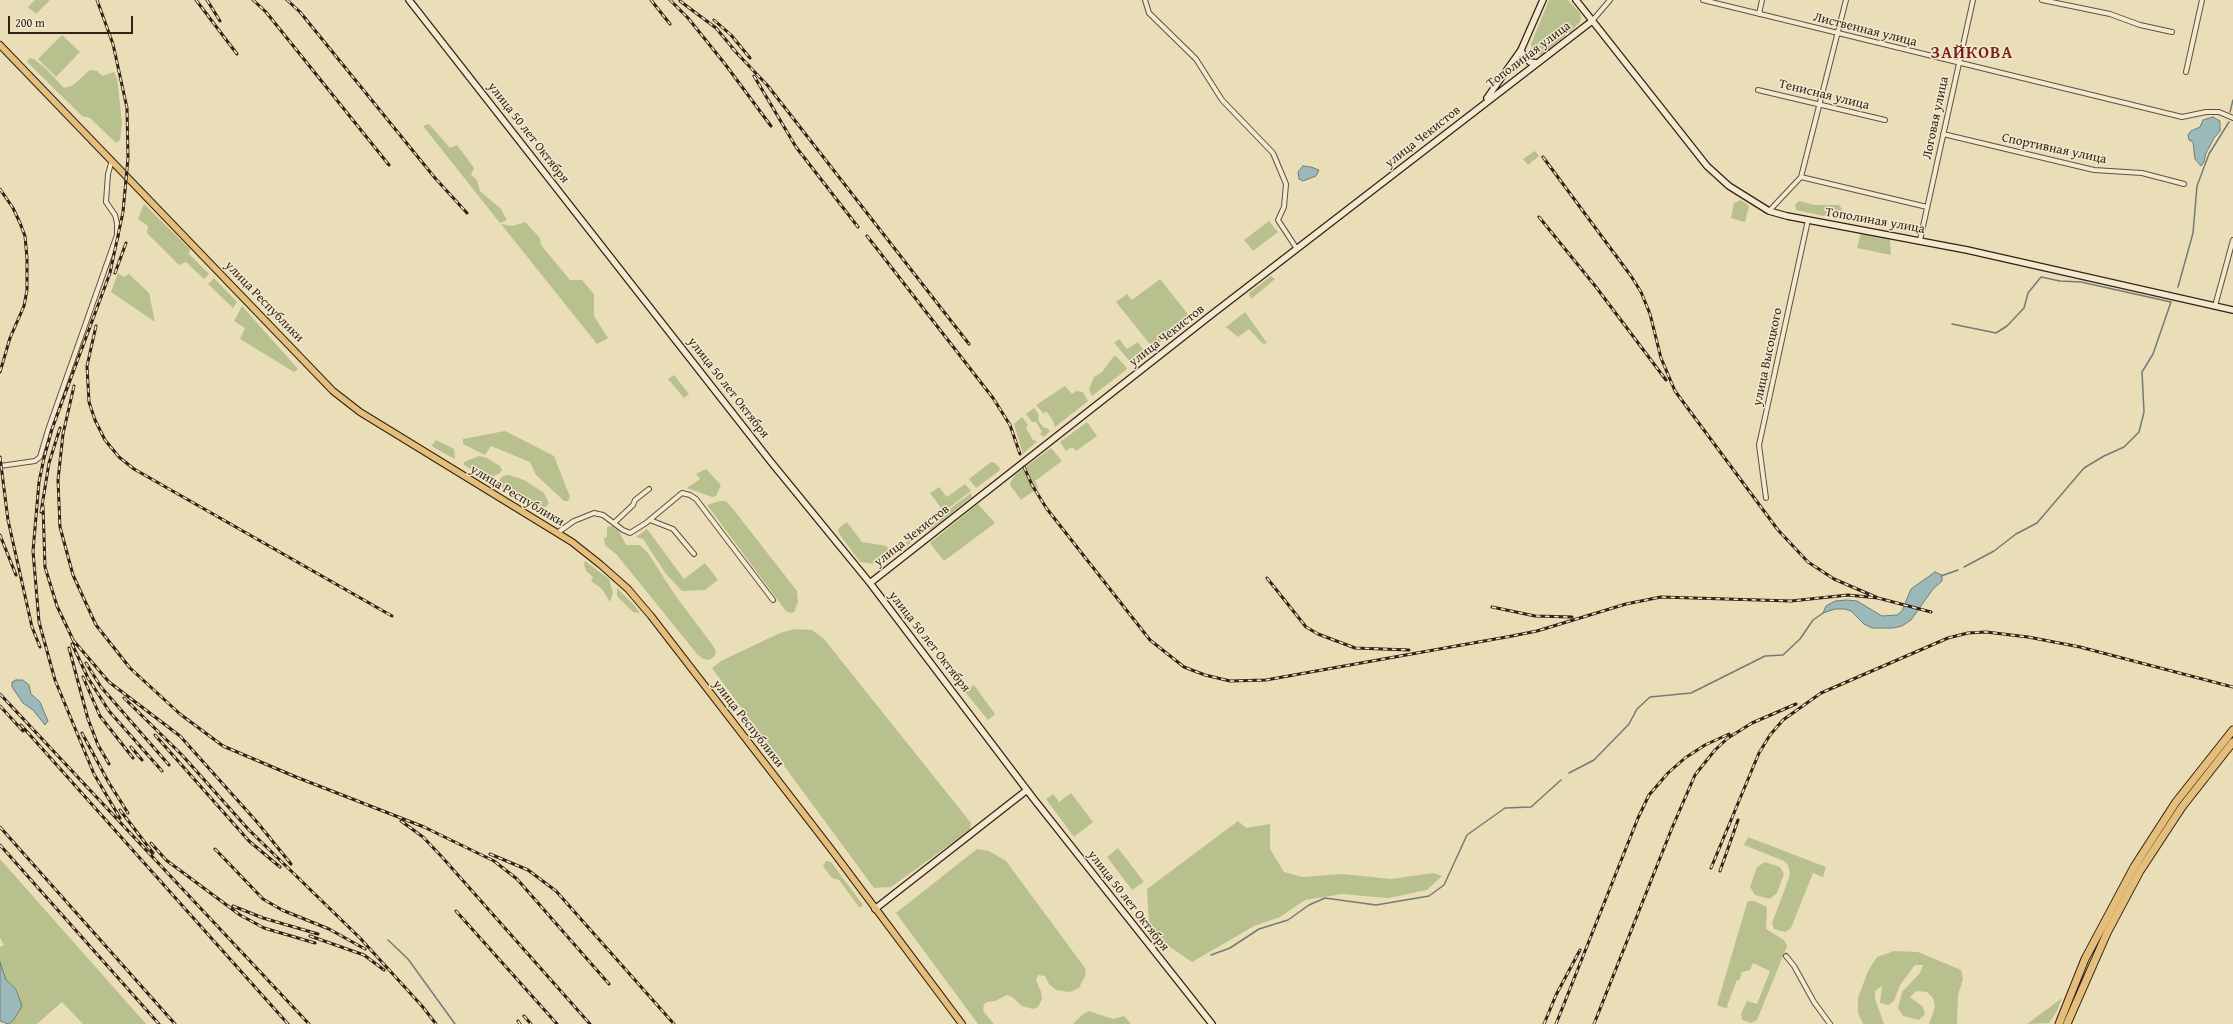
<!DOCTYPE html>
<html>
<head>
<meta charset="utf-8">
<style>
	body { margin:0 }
	#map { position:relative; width:2233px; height:1024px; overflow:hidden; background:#e9deb8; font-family:"Gentium Book Plus",serif }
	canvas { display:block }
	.scale { position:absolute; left:8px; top:16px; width:125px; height:18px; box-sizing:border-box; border:2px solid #371f13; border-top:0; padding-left:5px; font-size:12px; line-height:14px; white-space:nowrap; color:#371f13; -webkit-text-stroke:3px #f1ead1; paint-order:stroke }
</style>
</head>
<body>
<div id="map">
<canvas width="2233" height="1024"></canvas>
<div class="scale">200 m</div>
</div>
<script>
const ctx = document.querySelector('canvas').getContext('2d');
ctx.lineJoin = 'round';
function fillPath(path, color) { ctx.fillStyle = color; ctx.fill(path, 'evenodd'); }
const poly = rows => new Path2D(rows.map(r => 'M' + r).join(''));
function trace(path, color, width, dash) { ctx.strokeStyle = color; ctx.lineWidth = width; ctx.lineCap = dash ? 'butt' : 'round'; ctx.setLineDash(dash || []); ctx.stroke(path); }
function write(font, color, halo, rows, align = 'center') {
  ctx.font = font + ' "Gentium Book Plus",serif'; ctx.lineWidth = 3; ctx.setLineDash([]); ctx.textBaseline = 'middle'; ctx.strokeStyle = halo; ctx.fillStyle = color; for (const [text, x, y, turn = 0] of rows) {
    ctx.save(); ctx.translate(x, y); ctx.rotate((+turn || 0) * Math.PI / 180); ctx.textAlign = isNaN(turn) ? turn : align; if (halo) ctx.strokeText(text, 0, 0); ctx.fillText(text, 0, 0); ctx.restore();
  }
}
fillPath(poly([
	[35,0,50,0,36,14,28,7],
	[1549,0,1568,0,1580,13,1581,18,1580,22,1572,30,1542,55,1538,54,1533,52,1531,44],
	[62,35,80,52,56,77,38,59],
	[29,58,34,59,45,68,64,88,72,86,90,70,97,71,102,76,114,72,117,78,122,122,120,140,116,143,90,118,82,116,27,62],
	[429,124,450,148,457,145,474,168,471,175,477,180,480,191,501,209,507,220,500,223,423,126],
	[1535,151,1539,156,1528,165,1523,159],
	[1741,200,1749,206,1745,222,1731,218,1734,203],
	[1799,201,1814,205,1839,205,1842,209,1840,214,1824,216,1796,210,1795,205],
	[144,204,190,249,189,254,209,274,204,279,186,262,179,265,147,233,148,226,138,219],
	[1269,221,1278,232,1253,251,1244,240],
	[525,222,540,238,541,245,570,280,582,280,594,294,594,316,608,338,597,344,501,224,513,226],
	[1861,232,1890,238,1891,255,1857,248],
	[118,273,124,277,129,274,149,293,155,322,111,292],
	[1271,276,1275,279,1251,299,1249,293],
	[214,278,237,302,233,308,208,284],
	[1160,279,1191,318,1153,348,1116,302,1127,294,1132,300],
	[242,306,298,369,294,372,240,339,245,328,234,321],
	[1245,312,1267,343,1263,344,1249,329,1238,337,1226,327],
	[1119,339,1127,349,1138,342,1147,356,1134,366,1114,343],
	[1116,356,1127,368,1126,370,1092,396,1089,389,1094,377,1102,372,1113,357],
	[674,375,689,394,684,398,668,379],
	[1065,386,1072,394,1076,391,1083,392,1088,401,1055,427,1053,421,1047,412,1043,413,1036,405],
	[1034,408,1039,415,1038,420,1044,428,1047,428,1050,431,1044,437,1040,434,1042,432,1036,422,1032,422,1026,414],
	[1022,417,1028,425,1026,428,1033,440,1037,441,1023,454,1014,424],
	[1087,422,1097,436,1076,451,1072,447,1066,451,1060,442],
	[505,431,554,456,570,497,568,501,564,501,536,475,530,462,491,446,485,455,463,444,463,439],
	[436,440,454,449,455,459,433,447,432,445],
	[1051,448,1062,461,1035,481,1038,488,1021,500,1010,485,1011,481,1016,474],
	[479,456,487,458,500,466,502,470,500,473,492,477,486,478,464,465,464,462],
	[991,462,995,463,1000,468,999,471,976,488,969,479],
	[706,469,721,485,716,496,712,497,687,488,700,479,696,474],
	[509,475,524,480,544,493,549,503,546,507,535,506,502,488,499,484,500,479,503,476],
	[965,484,971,491,922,528,919,525,941,508,930,493,939,487,947,497],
	[971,493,972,497,930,530,927,526],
	[720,501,726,501,733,509,797,591,798,602,794,612,790,613,786,611,707,505],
	[978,504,995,523,944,561,930,543],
	[847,522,862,542,886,546,891,552,876,564,860,562,838,532,839,528],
	[613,526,618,530,626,545,640,545,648,553,675,595,711,643,716,651,715,656,709,660,703,659,697,654,617,555,605,545,604,538,607,537,607,527],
	[647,529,684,579,705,563,718,580,705,590,682,591,666,574,643,539,636,537],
	[917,533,909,544,880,565],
	[585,561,609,579,613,593,610,602,602,589,591,581,593,577,586,571,584,564],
	[617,588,633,604,640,613,633,612,617,596],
	[794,629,812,630,824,639,971,823,970,830,891,887,874,888,712,668,721,661,780,633],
	[974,685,995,714,988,720,965,692],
	[1071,793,1093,822,1074,837,1046,799,1053,794,1059,802],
	[1238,821,1246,828,1270,824,1270,849,1284,872,1302,877,1343,874,1391,879,1433,873,1442,876,1427,890,1388,898,1342,894,1305,900,1280,917,1254,926,1192,962,1167,945,1149,924,1147,889],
	[1748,837,1826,867,1823,877,1813,873,1791,928,1785,932,1774,929,1772,923,1789,878,1790,874,1788,865,1784,861,1744,845],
	[1118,848,1144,882,1132,890,1107,857],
	[977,849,989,851,1006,861,1085,968,1086,974,1079,988,1070,992,1056,990,1049,984,1045,976,1038,975,1036,980,1041,992,1042,999,1038,1007,1033,1009,1022,1006,1012,997,1007,995,995,1001,987,1002,984,1004,983,1011,994,1024,978,1024,896,913],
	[0,859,146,1024,83,1024,62,1002,37,1024,8,1024,13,1021,22,1006,17,989,6,980,0,962,0,947,4,945,0,938],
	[826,861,831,862,863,905,862,907,859,907,839,880,832,878,823,866],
	[1765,862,1780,867,1784,874,1777,893,1770,899,1755,895,1750,887,1757,867],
	[1749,901,1754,901,1767,907,1766,929,1784,940,1787,946,1757,1020,1751,1023,1742,1020,1741,1014,1747,1001,1757,1004,1770,971,1753,963,1750,970,1742,972,1739,981,1737,980,1727,1006,1729,1007,1725,1008,1717,1005,1747,903],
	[1894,951,1918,952,1961,970,1963,979,1958,995,1957,1024,1929,1024,1935,1007,1933,998,1927,992,1916,991,1910,997,1923,1007,1925,1014,1919,1020,1903,1016,1898,1008,1902,992,1920,973,1923,965,1915,965,1900,985,1894,1001,1888,1005,1880,1003,1882,986,1875,991,1875,999,1884,1024,1863,1024,1858,1013,1858,998,1868,971,1877,957],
	[2062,998,2057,1011,2049,1023,2027,1024],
	[1089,1011,1113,1019,1124,1016,1131,1024,1073,1024,1083,1014]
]), '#b8c18d');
const water = poly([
	[2213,117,2220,121,2220,131,2214,138,2206,153,2204,162,2201,166,2195,159,2193,142,2189,140,2188,135,2191,131,2200,127,2203,120,2213,117],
	[1303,166,1311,167,1319,170,1316,176,1303,181,1299,179,1298,172,1303,166],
	[1935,572,1942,575,1942,581,1933,589,1911,620,1902,626,1893,628,1872,628,1864,624,1851,611,1845,609,1835,609,1823,613,1826,606,1835,601,1847,600,1857,601,1882,616,1897,615,1902,611,1911,589,1935,572],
	[16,680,23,680,29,685,31,694,40,702,48,721,45,725,33,710,23,703,12,687,12,682,16,680],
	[0,962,6,980,16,989,22,1006,13,1021,8,1024,0,1021,0,962]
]);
fillPath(water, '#9cb9b9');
trace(water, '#747b77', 1);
trace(poly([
	[2230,112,2233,100],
	[2178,287,2193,233,2197,186,2209,154,2229,122],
	[1952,324,1996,333,2007,326,2024,308,2028,293,2041,277,2060,281,2081,282,2171,302,2153,354,2142,372,2144,412,2139,432,2124,447,2104,456,2084,468,2037,523,2016,534,1994,551,1964,567],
	[1941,576,1958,570],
	[1569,773,1594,760,1629,724,1637,709,1650,697,1691,693,1765,656,1783,655,1800,639,1813,620,1823,613],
	[388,940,408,959,455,1024],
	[1211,955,1230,948,1259,929,1288,920,1309,905,1325,898,1376,905,1429,896,1444,885,1467,835,1505,808,1531,807,1561,780]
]), '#747b77', 1.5);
const street = poly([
	[1145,0,1149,13,1196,59,1222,100,1273,153,1286,184,1284,207,1278,220,1297,249],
	[1703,0,2182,117,2206,112,2219,112,2233,118],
	[2042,0,2110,14,2140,25,2172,32],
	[1759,14,1762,0],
	[1592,21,1610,0],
	[2186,72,2202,0],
	[1758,90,1885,120],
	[1943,134,2094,170,2142,173,2184,184],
	[1801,177,1927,207],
	[1769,211,1801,177,1846,0],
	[1920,240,1973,0],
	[2215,306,2233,240],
	[0,466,35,461,40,457,48,430,117,235,117,223,115,215,106,202,108,174,112,160],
	[1766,498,1759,445,1808,220],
	[650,520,673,529,694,554],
	[614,523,633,505,635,500,649,489],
	[557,533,574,521,594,513,603,515,623,530,630,533,646,523,682,493,690,495,696,499,773,600],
	[1786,956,1794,966,1814,1002,1830,1024]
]);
const secondary = poly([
	[409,0,771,462,870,583,1033,798,1212,1024],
	[1576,0,1707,166,1729,186,1769,211,1787,216,1967,250,2233,310],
	[1521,50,1524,57,1530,62,1537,63],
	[1487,98,1521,50,1543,0],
	[870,583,1211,315,1592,21],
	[875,909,1027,790]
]);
const primary = poly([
	[0,45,333,391,360,412,572,542,601,565,628,589,651,616,831,849,962,1024]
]);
const highway = poly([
	[2059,1024,2085,959,2134,867,2176,802,2233,730],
	[2067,1024,2107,933,2140,871,2182,807,2233,742]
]);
trace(street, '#644f3c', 6);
trace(secondary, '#371f13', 8);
trace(primary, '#371f13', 8);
trace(highway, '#371f13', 9);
trace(street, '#f1ead1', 4);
trace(secondary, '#f1ead1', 5.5);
trace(primary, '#e4bf7c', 6);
trace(highway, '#e4bf7c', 7);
const rail = poly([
	[97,0,113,44,127,108,128,158,123,212,110,273,52,429,44,458,39,482,33,551,39,622,55,680,94,774,120,818],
	[196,0,237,54],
	[207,0,220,21],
	[253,0,266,12,389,165],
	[287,0,300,12,435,178,467,213],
	[651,0,670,24],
	[670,0,688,18,725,64,771,126],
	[680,1,716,28,736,52],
	[714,20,731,35,750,58],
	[732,48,768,86,969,344],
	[754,76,796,147,858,227],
	[1543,157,1631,276,1641,292,1650,314,1661,358,1675,391,1778,530,1808,562,1834,579,1878,598,1931,612],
	[0,189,13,208,20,223,25,236,27,258,27,290,24,306,10,338,0,372],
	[1539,217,1596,287,1666,380],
	[867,236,993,398,1010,425,1020,454],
	[115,273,126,243],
	[96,326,87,366,89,402,95,420,105,440,119,457,134,469,392,616],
	[74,386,63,434,58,480,60,527,73,575,96,625,130,668,180,714,223,746,296,777,424,827,494,861,517,879,609,984],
	[0,457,8,520,32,627,40,647],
	[1024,467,1032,485,1047,509,1150,640,1184,667,1205,675,1230,681,1266,680,1512,636,1537,631,1626,604,1661,597,1791,601,1848,595,1878,598],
	[43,506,45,567,57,606,75,644],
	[41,512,49,463,60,428],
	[0,535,16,575],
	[1267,578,1306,627,1318,634,1355,648,1409,650],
	[1492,607,1535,616,1572,617],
	[73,640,109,682,180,736,257,822,291,864],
	[72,644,88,678,109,711,162,771],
	[69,648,88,719,98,745,109,764],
	[86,663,101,687,169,765],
	[83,677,100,716,133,758],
	[0,694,309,1024],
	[124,698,182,755,249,830,360,938,422,1006,436,1024],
	[0,706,23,731],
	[21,725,288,1024],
	[82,733,109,783,128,813],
	[155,735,249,841,280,867],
	[131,747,142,760],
	[120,810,153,853],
	[401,821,423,837,442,857,590,1024],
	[0,827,175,1024],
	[151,843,166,860,240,915,264,928,315,943],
	[0,845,159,1024],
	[215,849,263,899,282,910,329,929,365,949],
	[490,854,528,870,556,891,674,1024],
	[1711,868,1759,753,1770,735,1783,720,1821,693,1948,638,1968,633,1986,632,2028,637,2080,647,2233,687],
	[1720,871,1738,820],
	[233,906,263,918,318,934],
	[456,911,557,1024],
	[310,936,364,955,384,970],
	[524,1016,531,1024],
	[518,1021,520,1024],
	[1544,1024,1556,995,1580,950],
	[1556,1024,1638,818,1649,795,1668,773,1685,758,1705,745,1729,734],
	[1594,1024,1672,828,1695,775,1715,750,1728,738,1752,723,1796,704]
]);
trace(rail, '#371f13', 3);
trace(rail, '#f1ead1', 1.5, [4.5]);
write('13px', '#371f13', '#f1ead1', [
	["Лиственная улица",1865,30,14],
	["Тополиная улица",1529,55,-37],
	["Тенисная улица",1824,95,14],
	["Логовая улица",1936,118,-78],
	["улица 50 лет Октября",528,133,52],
	["улица Чекистов",1423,137,-38],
	["Спортивная улица",2054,149,12],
	["Тополиная улица",1875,221,10],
	["улица Республики",264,302,46],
	["улица Чекистов",1167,336,-38],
	["улица Высоцкого",1768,357,-78],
	["улица 50 лет Октября",728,388,52],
	["улица Республики",517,496,31],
	["улица Чекистов",912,536,-38],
	["улица 50 лет Октября",929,642,52],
	["улица Республики",748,724,52],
	["улица 50 лет Октября",1128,901,52]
]);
ctx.letterSpacing = '1px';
write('bold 17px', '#7a1f14', '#f1ead1', [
	["ЗАЙКОВА",1972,54]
]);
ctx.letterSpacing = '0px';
</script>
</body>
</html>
